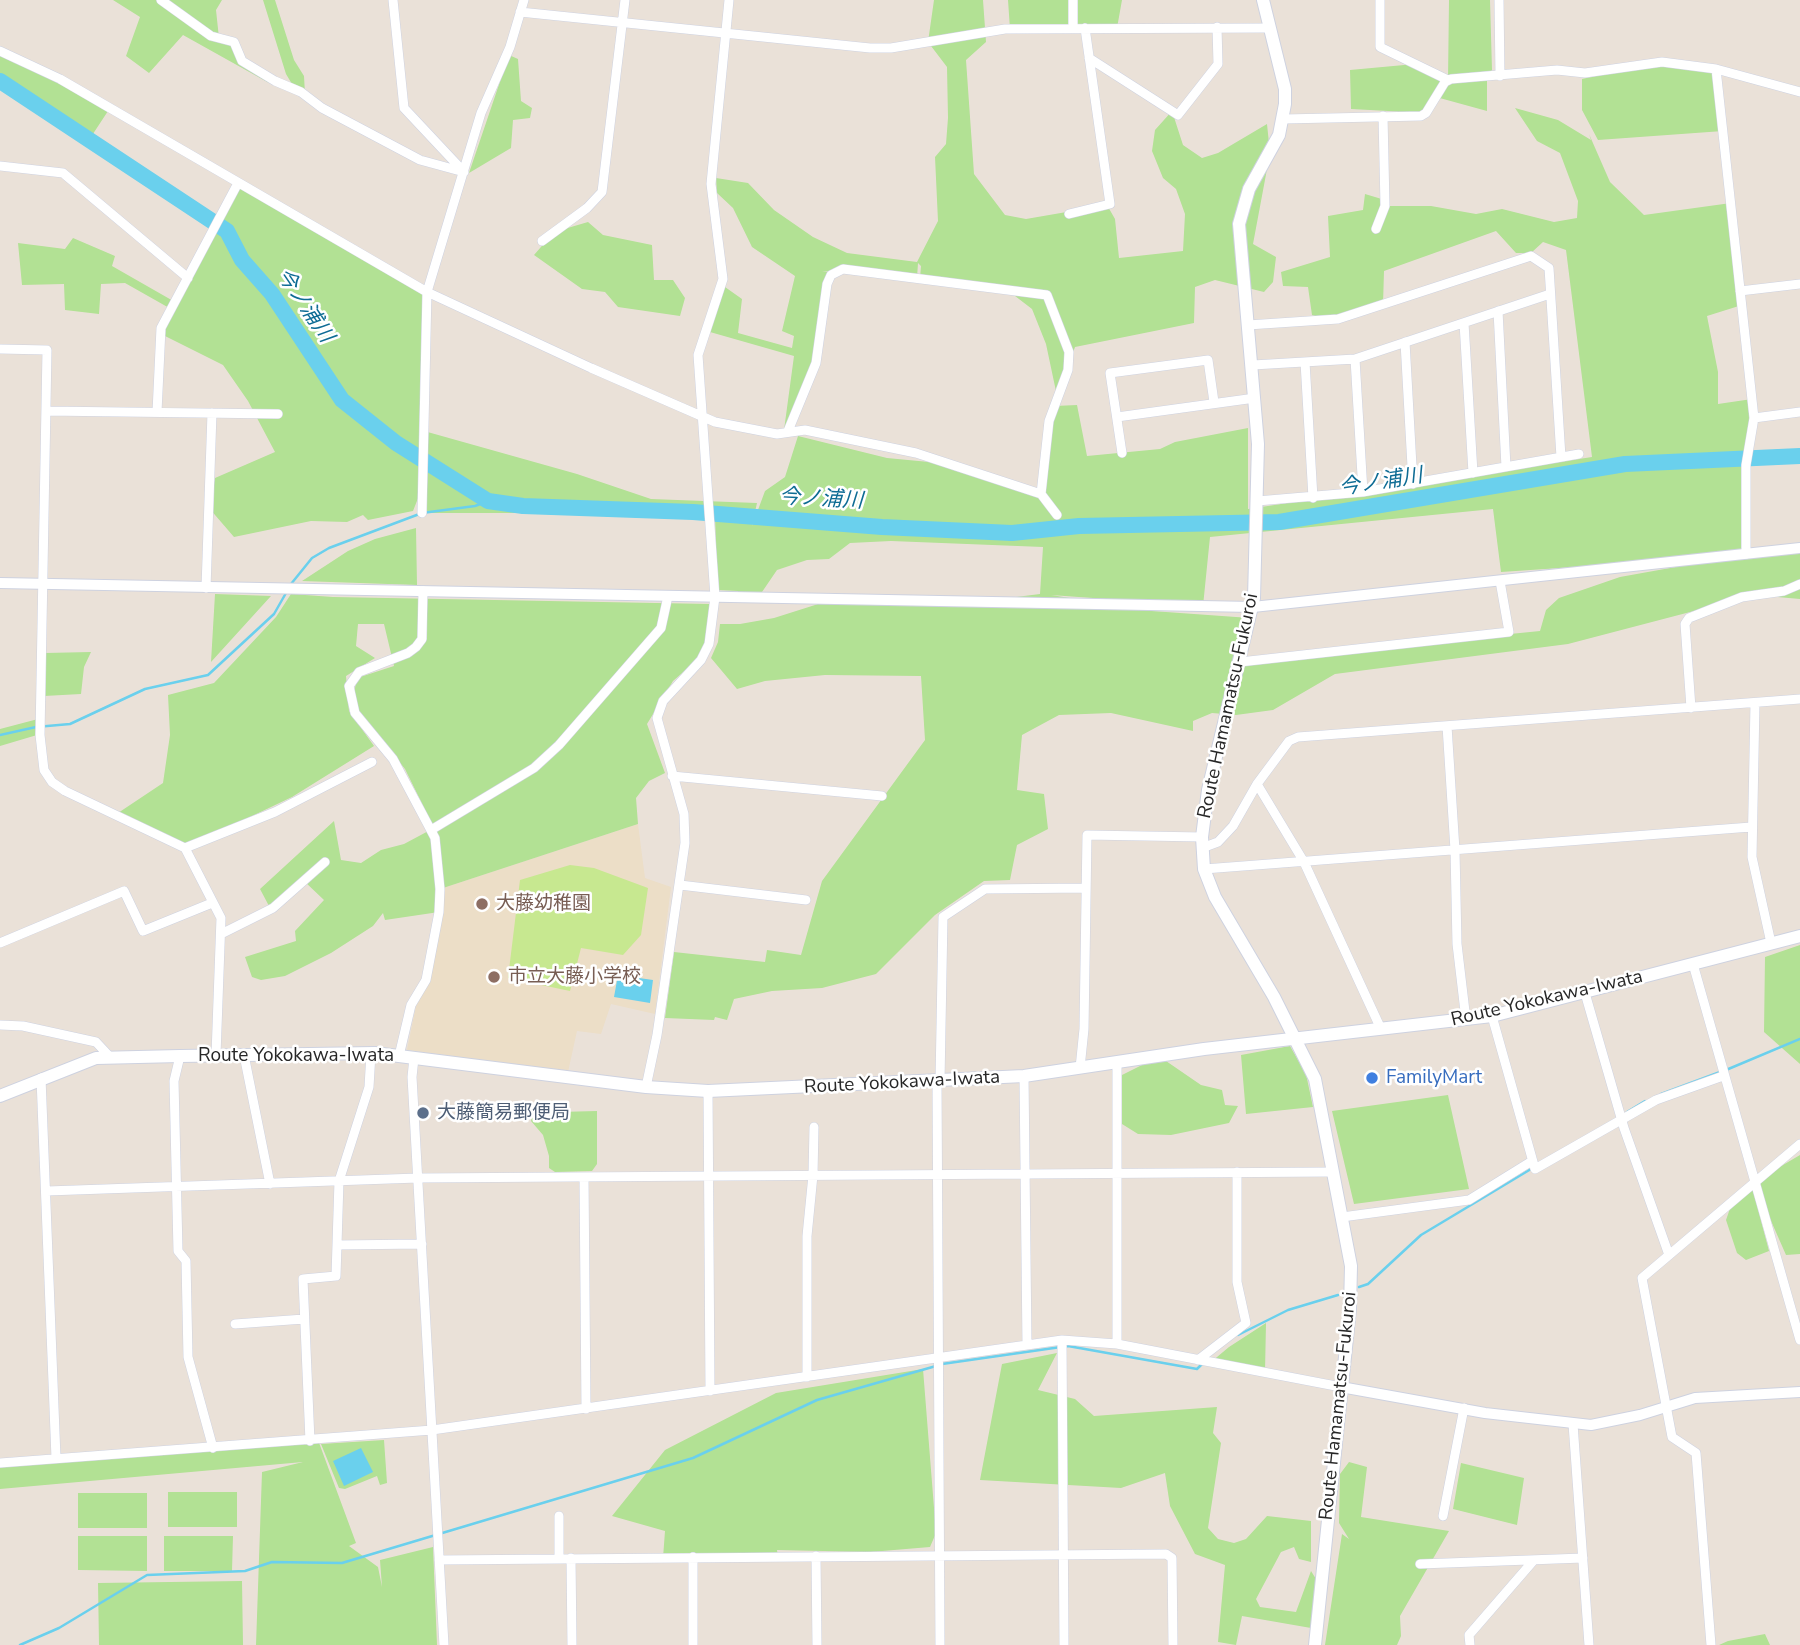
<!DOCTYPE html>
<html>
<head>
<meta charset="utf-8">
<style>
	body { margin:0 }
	canvas { display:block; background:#eae1d8 }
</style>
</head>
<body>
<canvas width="1800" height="1645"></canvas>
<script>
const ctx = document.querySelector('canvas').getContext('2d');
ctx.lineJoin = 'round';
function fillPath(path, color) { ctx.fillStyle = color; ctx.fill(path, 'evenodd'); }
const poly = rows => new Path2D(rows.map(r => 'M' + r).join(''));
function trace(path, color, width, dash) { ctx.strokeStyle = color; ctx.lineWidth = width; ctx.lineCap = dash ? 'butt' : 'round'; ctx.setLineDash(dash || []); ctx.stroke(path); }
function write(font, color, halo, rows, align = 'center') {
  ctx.font = font + ' "Nunito Sans","Noto Sans JP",sans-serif'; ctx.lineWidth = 5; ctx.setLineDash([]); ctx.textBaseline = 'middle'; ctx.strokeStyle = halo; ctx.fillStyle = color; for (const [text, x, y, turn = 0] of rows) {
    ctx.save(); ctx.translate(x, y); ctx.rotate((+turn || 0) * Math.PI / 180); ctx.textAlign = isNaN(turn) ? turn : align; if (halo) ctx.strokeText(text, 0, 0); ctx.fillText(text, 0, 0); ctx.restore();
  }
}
fillPath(poly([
	[638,824,645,878,671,887,655,1014,611,1004,601,1034,577,1031,568,1072,407,1050,440,889]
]), '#ecdec7');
fillPath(poly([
	[113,0,222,0,216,10,219,38,233,47,269,83,183,35,149,73,126,56,140,17],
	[263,0,275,0,294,60,304,76,305,94,295,89,286,74],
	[934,0,983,0,986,42,966,60,974,174,1005,215,1026,219,1107,205,1115,219,1119,258,1183,251,1185,214,1176,189,1163,178,1152,151,1155,130,1172,111,1183,145,1202,158,1218,153,1267,124,1270,153,1253,244,1276,257,1273,282,1264,292,1215,280,1195,287,1194,323,1075,347,1057,396,1046,344,1032,309,1002,286,920,278,921,266,918,263,917,278,847,269,822,272,837,272,831,275,814,367,784,430,794,356,710,332,725,287,742,299,738,333,792,348,794,336,782,331,795,276,752,247,733,208,717,193,716,178,748,183,774,210,813,237,847,253,917,262,938,221,935,157,946,144,948,118,947,67,928,42],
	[1008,0,1122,0,1117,28,1010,29],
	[1449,0,1490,0,1492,70,1487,76,1487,111,1436,97,1426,113,1351,109,1350,70,1415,64,1448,80],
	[0,51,110,108,87,143,0,88],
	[509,55,518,59,521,101,532,108,530,118,513,120,511,148,469,173],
	[1662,62,1716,69,1723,131,1598,140,1582,110,1582,79],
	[1515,108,1558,120,1591,140,1589,134,1610,182,1644,215,1731,203,1742,305,1707,316,1718,372,1718,404,1752,399,1754,418,1745,448,1746,553,1800,551,1800,599,1755,595,1568,644,1335,674,1273,710,1236,715,1212,713,1193,721,1193,731,1111,713,1059,715,1022,735,1017,790,1044,794,1048,829,1017,845,1010,880,984,881,935,915,876,974,822,988,772,991,734,999,727,1020,715,1017,714,1020,665,1018,674,952,765,962,767,950,801,955,822,881,925,740,921,676,825,675,765,681,737,689,711,658,718,642,720,624,740,624,774,618,834,599,976,602,1040,594,1043,547,891,541,850,543,829,559,807,560,777,570,762,592,737,597,738,591,717,590,715,513,422,513,422,488,413,511,368,520,363,515,347,522,311,521,234,537,209,508,215,478,275,452,248,401,223,365,161,334,171,309,125,283,101,284,99,314,65,310,64,284,22,285,18,243,65,249,73,238,115,256,112,266,175,302,238,183,427,292,424,431,577,474,651,499,757,503,752,526,765,491,785,477,798,436,887,458,950,464,1036,492,1055,519,1057,515,1041,494,1055,406,1077,405,1087,456,1160,449,1175,442,1248,428,1248,509,1592,457,1566,250,1543,242,1531,253,1516,253,1496,231,1384,271,1383,305,1329,320,1312,315,1308,287,1283,286,1281,272,1330,257,1328,216,1363,210,1365,194,1385,200,1385,206,1431,206,1476,214,1502,209,1554,222,1577,218,1578,201,1560,153,1537,141],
	[1493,509,1501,572,1737,556,1620,577,1559,598,1546,610,1540,631,1240,661,1250,618,1152,611,1051,595,1203,606,1210,537],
	[588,222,603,235,652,245,654,280,673,280,685,298,680,316,618,307,605,292,582,289,534,255,554,232],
	[416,528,417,585,302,581,348,551,375,539],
	[215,594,271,596,211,662],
	[291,594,333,597,710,604,704,654,673,681,647,724,665,773,649,781,636,798,638,824,440,889,439,912,385,920,383,913,373,926,331,953,285,976,261,980,252,977,245,957,296,941,295,931,324,900,304,881,269,906,260,889,334,821,341,860,361,863,381,850,404,844,434,828,405,769,358,711,354,693,357,678,394,666,384,624,358,624,356,646,375,658,346,676,349,711,374,746,292,797,185,848,115,815,163,783,170,735,168,695,214,683,276,617],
	[91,652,84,667,81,694,44,696,45,653],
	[38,719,37,735,0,746,0,729],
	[1800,945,1800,1064,1764,1032,1765,957],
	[1290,1046,1306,1074,1313,1107,1246,1114,1241,1055],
	[1166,1061,1201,1085,1222,1090,1225,1105,1238,1106,1229,1123,1171,1135,1138,1134,1122,1124,1117,1107,1122,1075,1144,1064],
	[1448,1095,1469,1189,1354,1204,1332,1111],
	[543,1105,559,1112,597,1111,597,1164,592,1171,555,1172,549,1168,549,1156,543,1135,531,1121,533,1114],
	[1800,1155,1800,1254,1786,1255,1754,1182],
	[1753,1190,1769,1251,1746,1260,1737,1253,1726,1220,1733,1200],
	[1266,1323,1265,1372,1211,1362,1229,1347],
	[1057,1353,1038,1390,1075,1399,1094,1416,1217,1407,1213,1433,1221,1443,1208,1528,1218,1539,1234,1543,1246,1539,1267,1516,1311,1521,1311,1562,1299,1559,1294,1547,1281,1552,1256,1599,1260,1607,1296,1612,1311,1571,1316,1579,1311,1628,1242,1616,1236,1645,1218,1642,1225,1565,1195,1554,1170,1506,1165,1473,1121,1488,980,1480,1002,1364],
	[923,1369,936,1533,930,1547,870,1552,777,1550,778,1557,663,1558,665,1531,612,1516,665,1450,776,1393],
	[318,1440,356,1543,349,1546,378,1567,382,1587,380,1560,433,1547,437,1645,256,1645,262,1472,303,1462,0,1489,0,1465],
	[384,1440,387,1483,380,1485,377,1476,345,1489,339,1488,321,1444],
	[1349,1462,1367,1467,1361,1517,1449,1531,1400,1616,1401,1636,1397,1645,1325,1645,1342,1534,1349,1539,1339,1523,1340,1474],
	[1461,1463,1524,1478,1517,1525,1453,1509],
	[168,1492,237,1492,237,1527,168,1527],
	[78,1493,147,1493,147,1528,78,1528],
	[78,1536,147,1536,147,1571,78,1570],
	[164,1536,233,1536,232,1571,164,1571],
	[242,1581,243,1645,99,1645,98,1583],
	[1765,1634,1770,1645,1719,1645,1728,1641]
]), '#b2e194');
fillPath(poly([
	[570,865,594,868,648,888,641,935,623,955,581,948,570,991,508,978,520,880]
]), '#c7e890');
fillPath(poly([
	[618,975,653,980,650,1003,614,997],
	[361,1448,373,1472,344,1486,333,1461]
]), '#6ad0ed');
trace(poly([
	[291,584,312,558,329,548,422,513,475,506,488,501],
	[0,735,36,727,70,724,145,689,208,675,274,614,286,593],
	[1726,1070,1800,1039],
	[1661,1094,1720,1072],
	[1627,1112,1645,1101],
	[1359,1287,1368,1284,1421,1235,1531,1169],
	[1238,1335,1288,1310,1338,1295],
	[942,1364,1068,1346,1197,1369,1203,1363],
	[20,1645,59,1628,147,1575,245,1571,272,1562,342,1563,693,1458,817,1400,936,1366]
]), '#6ad0ed', 2.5);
trace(poly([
	[0,81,227,231,242,260,272,294,342,400,396,443,488,501,523,506,693,512,882,527,1012,533,1079,526,1279,522,1625,464,1800,456]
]), '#6ad0ed', 16);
const minor = poly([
	[161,0,211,36,234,42,242,61,275,81,301,92,322,108,420,160,464,172],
	[393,0,404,108,464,172],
	[1073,0,1073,28],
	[1380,0,1380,47,1448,80],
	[1499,0,1500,76],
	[520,12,870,48,891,48,1005,29,1270,28],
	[0,51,60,79,427,292,591,368,715,422,777,434,805,430,916,453,1041,494,1057,515],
	[1089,58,1178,115,1218,64,1217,27],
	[1716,69,1754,418,1746,465,1746,554],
	[1284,119,1421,116,1426,113,1445,82,1451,79,1557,70,1585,73,1662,62,1716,69,1800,92],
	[0,166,63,173,188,278],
	[1069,214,1110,204,1085,28],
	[1376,229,1385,206,1383,116],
	[542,241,587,208,602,192,625,0],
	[1740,291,1800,284],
	[1498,311,1506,467],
	[1464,323,1473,473],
	[1248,325,1338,319,1531,256,1549,268,1561,457],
	[1405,342,1413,484],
	[0,349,47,350,40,735,44,770,52,782,65,791,185,848,221,918,216,1055],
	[1355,359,1363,492],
	[1305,362,1313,498],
	[1253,365,1355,359,1550,294],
	[46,411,278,414],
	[157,412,161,328,238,183],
	[1117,417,1255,398],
	[1754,418,1800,412],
	[788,431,816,363,827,284,831,275,843,269,1047,295,1069,352,1068,370,1049,421,1041,494],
	[1122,453,1110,373,1208,360,1214,402],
	[1257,501,1363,492,1579,454],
	[422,513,427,292,481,113,510,47,524,0],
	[206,588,212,413],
	[1240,662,1509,632,1500,581],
	[1755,703,1752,857,1771,943],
	[1691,708,1685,624,1689,618,1742,597,1784,591,1800,584],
	[1447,726,1455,850,1457,944,1466,1020],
	[672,776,882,796],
	[1257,784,1304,862,1381,1029],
	[431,830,534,768,559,745,661,628,668,596],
	[185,848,275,812,372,762],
	[1202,848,1218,842,1233,826,1257,784,1289,741,1298,737,1800,699],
	[1204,869,1751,827],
	[680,885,806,900],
	[221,934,273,908,325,862],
	[0,943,124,891,143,931,212,903],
	[1693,964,1800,1340],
	[1585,993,1624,1128,1669,1255],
	[1492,1016,1535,1169,1656,1100,1723,1076],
	[0,1025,23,1026,96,1042,110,1057],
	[244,1055,270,1184],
	[180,1056,174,1081,178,1251,186,1261,188,1357,213,1448],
	[399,1056,411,1005,426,980,439,912,440,889,435,838,393,759,355,713,349,686,359,672,408,653,416,647,422,639,423,591],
	[414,1058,412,1077,444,1645],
	[1117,1063,1117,1344],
	[1080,1068,1084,1029,1087,835,1202,837],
	[1024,1076,1027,1345],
	[41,1078,56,1458],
	[937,1081,940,1645],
	[940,1081,943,917,985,889,1086,888],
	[646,1087,657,1035,685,843,684,814,657,718,663,701,701,660,709,644,715,597,698,355,723,279,711,184,729,0],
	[708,1091,710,1391],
	[584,1177,586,1409],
	[47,1191,418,1178,1333,1172],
	[1342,1217,1469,1200,1532,1161],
	[337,1245,422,1244],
	[235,1324,304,1319],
	[1062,1340,1064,1645],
	[1198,1360,1246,1323,1237,1282,1237,1172],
	[807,1377,807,1236,813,1175,814,1127],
	[1573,1424,1589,1645],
	[310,1441,303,1279,336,1276,339,1181,369,1087,371,1053],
	[0,1463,432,1430,1062,1340,1117,1344,1341,1387],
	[1443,1516,1464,1408],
	[816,1556,817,1645],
	[693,1557,693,1645],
	[571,1558,572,1645],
	[559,1559,559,1516],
	[439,1560,1166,1554,1172,1558,1173,1645],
	[1420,1564,1583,1558],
	[1470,1645,1469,1635,1534,1560],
	[1711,1645,1696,1453,1672,1437,1642,1278,1800,1144]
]);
const tertiary = poly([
	[0,583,1253,607,1800,548],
	[1341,1387,1485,1413,1591,1425,1640,1415,1695,1398,1800,1392]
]);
const secondary = poly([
	[1263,0,1285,89,1285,104,1279,135,1249,189,1239,224,1258,444,1254,598,1208,790,1202,837,1204,869,1215,897,1274,997,1315,1079,1351,1266,1350,1309,1315,1645],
	[0,1096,96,1058,180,1056,375,1053,646,1087,708,1091,1024,1076,1204,1049,1492,1016,1800,936]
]);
trace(minor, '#ced2e0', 10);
trace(tertiary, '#ced2e0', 12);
trace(secondary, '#ced2e0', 14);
trace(minor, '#fff', 9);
trace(tertiary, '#fff', 10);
trace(secondary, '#fff', 12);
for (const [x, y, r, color] of [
	[482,904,7,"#8d6e63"],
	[494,977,7,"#8d6e63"],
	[1372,1078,7,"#3f7fe0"],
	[423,1113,7,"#5c6f8a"]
]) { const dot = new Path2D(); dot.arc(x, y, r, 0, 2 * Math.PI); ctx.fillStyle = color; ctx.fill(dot); trace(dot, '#fff', 2.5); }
write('19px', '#272727', '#fff', [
	["Route Hamamatsu-Fukuroi",1229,706,-78],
	["Route Yokokawa-Iwata",1547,999,-13],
	["Route Yokokawa-Iwata",296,1056],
	["Route Yokokawa-Iwata",902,1083,-3],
	["Route Hamamatsu-Fukuroi",1339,1406,-84]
]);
write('19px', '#785e54', '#fff', [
	["大藤幼稚園",496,904],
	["市立大藤小学校",508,977]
], 'left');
write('19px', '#366cbe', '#fff', [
	["FamilyMart",1386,1078]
], 'left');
write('19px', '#4e5e75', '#fff', [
	["大藤簡易郵便局",437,1113]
], 'left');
write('italic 21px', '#0e6c94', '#fff', [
	["今ノ浦川",304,306,56],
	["今ノ浦川",1381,483,-9],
	["今ノ浦川",821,500,3]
]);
</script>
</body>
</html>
